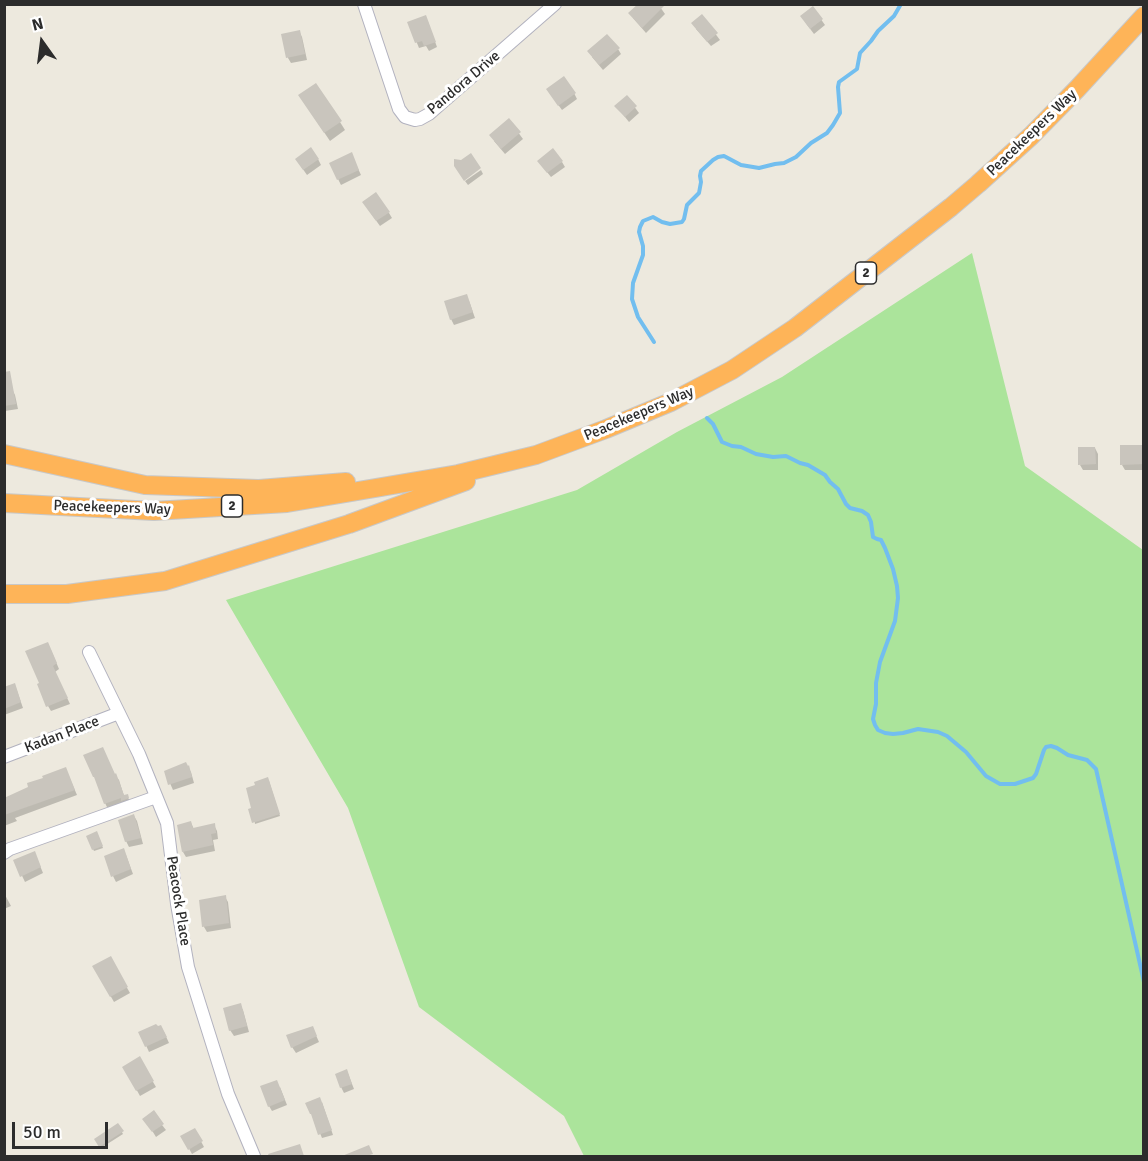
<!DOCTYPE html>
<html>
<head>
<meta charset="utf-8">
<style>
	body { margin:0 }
	#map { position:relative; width:1148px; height:1161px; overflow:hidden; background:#ede9de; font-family:Signika,sans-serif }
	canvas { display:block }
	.frame { position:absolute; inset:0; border:6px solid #2c2c2c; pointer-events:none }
	.north { position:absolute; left:12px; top:12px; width:60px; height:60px; -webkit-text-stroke:4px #fff; paint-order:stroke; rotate:346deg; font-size:16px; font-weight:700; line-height:24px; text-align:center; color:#2c2c2c }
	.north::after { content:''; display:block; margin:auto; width:21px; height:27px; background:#2c2c2c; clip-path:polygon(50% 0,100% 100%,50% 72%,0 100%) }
	.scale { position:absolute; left:12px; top:1122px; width:96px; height:27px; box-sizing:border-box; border:3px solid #2c2c2c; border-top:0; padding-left:8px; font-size:18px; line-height:21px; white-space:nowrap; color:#2c2c2c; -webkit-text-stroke:4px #fff; paint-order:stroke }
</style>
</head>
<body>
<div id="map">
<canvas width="1148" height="1161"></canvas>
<div class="frame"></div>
<div class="north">N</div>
<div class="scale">50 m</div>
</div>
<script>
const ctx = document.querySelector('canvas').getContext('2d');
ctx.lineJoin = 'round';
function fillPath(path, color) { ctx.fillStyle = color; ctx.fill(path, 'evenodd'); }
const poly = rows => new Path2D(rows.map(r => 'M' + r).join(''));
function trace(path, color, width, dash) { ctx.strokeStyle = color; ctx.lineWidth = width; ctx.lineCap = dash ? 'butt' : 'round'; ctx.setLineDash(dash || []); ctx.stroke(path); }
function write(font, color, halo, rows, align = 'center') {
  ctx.font = font + ' Signika,sans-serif'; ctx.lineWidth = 6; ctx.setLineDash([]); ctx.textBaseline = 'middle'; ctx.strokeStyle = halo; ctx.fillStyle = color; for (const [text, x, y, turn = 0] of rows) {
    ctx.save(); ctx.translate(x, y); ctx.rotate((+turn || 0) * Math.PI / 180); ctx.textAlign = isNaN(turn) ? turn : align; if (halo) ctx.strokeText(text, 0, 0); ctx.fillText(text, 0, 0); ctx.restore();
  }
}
fillPath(poly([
	[972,253,1025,466,1143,550,1143,1156,584,1156,564,1116,419,1007,348,808,226,600,577,490,677,432,782,377]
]), '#abe49b');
fillPath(poly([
	[658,4,665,14,646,33,633,18],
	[813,8,825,25,814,34,805,22],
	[702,16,720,40,711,46,696,29],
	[428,22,437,47,429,51,426,46,419,48,409,23],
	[299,31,302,37,307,60,291,63,288,58,283,35],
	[618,49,621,54,603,70,592,57],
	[574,93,577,99,562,110,551,95],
	[627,97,639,113,629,122,616,106],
	[305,104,340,122,345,130,330,141],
	[509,120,523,139,505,154,494,141],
	[318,159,321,165,307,175,300,165],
	[354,160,361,175,341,185,338,179],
	[562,162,565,167,551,177,542,166],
	[481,170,483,174,468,185,465,181],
	[367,208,389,213,392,218,380,226],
	[469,301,475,318,454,325,451,319],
	[12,389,15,395,18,409,5,411,4,391],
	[1141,446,1144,450,1144,470,1125,470,1122,465],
	[1095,448,1098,454,1098,470,1083,470,1080,465],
	[51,650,59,669,55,672,70,704,51,711,48,706],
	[15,685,23,708,4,715,4,689],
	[188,767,191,772,194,783,173,790,165,772],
	[68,774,77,795,15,818,17,821,4,826,4,795,8,799],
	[115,775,119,780,124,796,127,796,130,801,108,809,105,803],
	[269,781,280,816,255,824,253,809],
	[134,816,137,821,143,844,129,847,126,841],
	[191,823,194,829,214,825,217,831,218,839,213,840,215,851,186,857,183,852],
	[98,835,103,848,94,851,93,849],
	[126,855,133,874,116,882,113,876],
	[37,858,43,873,25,882,15,861],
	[4,893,11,906,4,909],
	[225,897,228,902,231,928,207,932,204,927,201,902],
	[110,958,130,993,114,1002,94,967],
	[240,1005,243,1010,249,1032,234,1036,230,1030],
	[140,1032,164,1032,169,1043,149,1052],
	[315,1033,319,1042,296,1053,292,1047],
	[139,1058,156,1087,140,1096,124,1067],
	[347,1071,354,1089,344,1093,341,1087],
	[280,1087,287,1105,272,1111,269,1106],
	[322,1102,333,1135,322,1138,314,1119],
	[148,1124,162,1125,166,1130,156,1137],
	[118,1125,123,1134,101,1148,96,1139],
	[195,1130,204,1147,192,1154,182,1136]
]), '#0003');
trace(poly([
	[654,342,638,317,632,299,633,283,643,255,643,246,639,232,640,227,643,221,653,217,662,222,670,224,682,222,684,219,687,205,699,193,701,182,700,176,701,171,713,160,718,157,724,156,741,165,759,168,775,164,784,163,796,157,811,143,827,133,833,125,840,113,838,87,839,82,857,69,860,53,871,41,878,31,894,16,901,4],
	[707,418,713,424,722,442,732,446,741,447,756,454,773,457,786,456,800,463,808,465,825,475,830,482,838,489,846,504,850,508,862,511,868,515,871,522,873,537,877,539,881,540,885,548,893,569,897,586,898,598,895,621,880,662,876,683,876,704,873,719,875,725,878,730,885,733,893,734,903,733,918,729,938,732,947,736,966,752,986,776,1000,784,1015,784,1033,778,1036,774,1044,750,1046,747,1051,746,1057,748,1068,755,1087,760,1096,769,1144,982]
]), '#72beef', 4);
fillPath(poly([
	[638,4,666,4,642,28,628,13],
	[813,6,823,19,810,29,800,16],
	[702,14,718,33,707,42,691,23],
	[426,15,436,42,424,46,422,41,415,43,407,22],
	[300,30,305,54,286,58,281,34],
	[607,34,620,48,599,65,587,51],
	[564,76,576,93,558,106,546,89],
	[316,83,342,121,324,133,298,95],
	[627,95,637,106,625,117,614,106],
	[509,118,521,132,501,149,489,135],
	[311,147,319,159,303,170,295,159],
	[553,148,563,161,547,173,537,161],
	[352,152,359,170,337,180,329,163],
	[471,153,481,168,464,181,454,166,454,159,461,160],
	[376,192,390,212,376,221,362,202],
	[467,294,473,312,450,320,444,301],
	[10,371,16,404,4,406,4,372],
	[1120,445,1142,445,1143,464,1120,465],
	[1078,447,1095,447,1096,464,1078,465],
	[48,642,57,663,53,666,68,698,46,707,37,684,39,683,25,651],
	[15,683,21,702,4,709,4,687],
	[103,747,115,774,116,773,124,795,128,794,129,798,121,801,121,798,104,804,94,777,93,777,83,755],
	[186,762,188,766,189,765,192,777,168,785,164,771],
	[66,767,75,790,4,815,4,798,28,787,27,783,43,778,42,776],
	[268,777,280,814,252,823,248,809,251,808,246,788,255,785,254,782],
	[134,814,141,838,125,842,118,820],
	[191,821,193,828,215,823,216,833,211,834,213,845,182,852,177,825],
	[97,831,103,846,92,850,86,836],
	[124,848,131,869,111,877,104,856],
	[35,851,41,867,20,877,13,860],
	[226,895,229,923,202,927,199,900],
	[111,956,128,987,110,997,92,966],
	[241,1003,247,1026,229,1031,223,1008],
	[156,1024,158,1026,161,1025,167,1037,145,1047,138,1032],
	[313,1026,317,1036,291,1048,286,1035],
	[140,1056,154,1081,136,1091,122,1067],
	[347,1069,352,1084,340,1088,335,1074],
	[277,1080,285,1100,268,1107,260,1086],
	[320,1097,332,1130,318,1135,311,1114,310,1114,305,1103],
	[154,1110,164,1124,152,1132,142,1119],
	[118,1123,124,1131,99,1147,94,1139],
	[195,1128,203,1141,188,1150,180,1136],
	[300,1144,304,1156,269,1156,268,1154],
	[369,1145,373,1154,366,1156,342,1156]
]), '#c9c5bd');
const minor = poly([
	[364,4,399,109,405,117,415,120,420,119,429,114,555,4],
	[89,652,139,754,167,823,177,904,188,967,228,1094,254,1156],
	[4,757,119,713],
	[4,853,10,849,156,797]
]);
const highway = poly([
	[4,454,145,485,259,489,346,482],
	[4,503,154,511,287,503,458,474,536,455,606,429,671,402,732,370,795,328,951,207,978,184,1031,136,1077,89,1144,16],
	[4,594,67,594,165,581,349,524,466,481]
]);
trace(minor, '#b2b2bf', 14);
trace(highway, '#c8c8c8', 20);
trace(minor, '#fff', 12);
trace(highway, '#feb458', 18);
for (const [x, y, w] of [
	[866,273,21],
	[232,506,21]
]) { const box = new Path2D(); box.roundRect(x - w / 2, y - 11, w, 22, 4.5); ctx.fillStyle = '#fff'; ctx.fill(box); trace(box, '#2c2c2c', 1.5); }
write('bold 14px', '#2c2c2c', null, [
	["2",866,273],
	["2",232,506]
]);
write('15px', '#2c2c2c', '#fff', [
	["Pandora Drive",464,83,-40],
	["Peacekeepers Way",1032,133,-44],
	["Peacekeepers Way",639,414,-23],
	["Peacekeepers Way",112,508,2],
	["Kadan Place",62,735,-21],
	["Peacock Place",178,901,81]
]);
</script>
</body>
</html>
